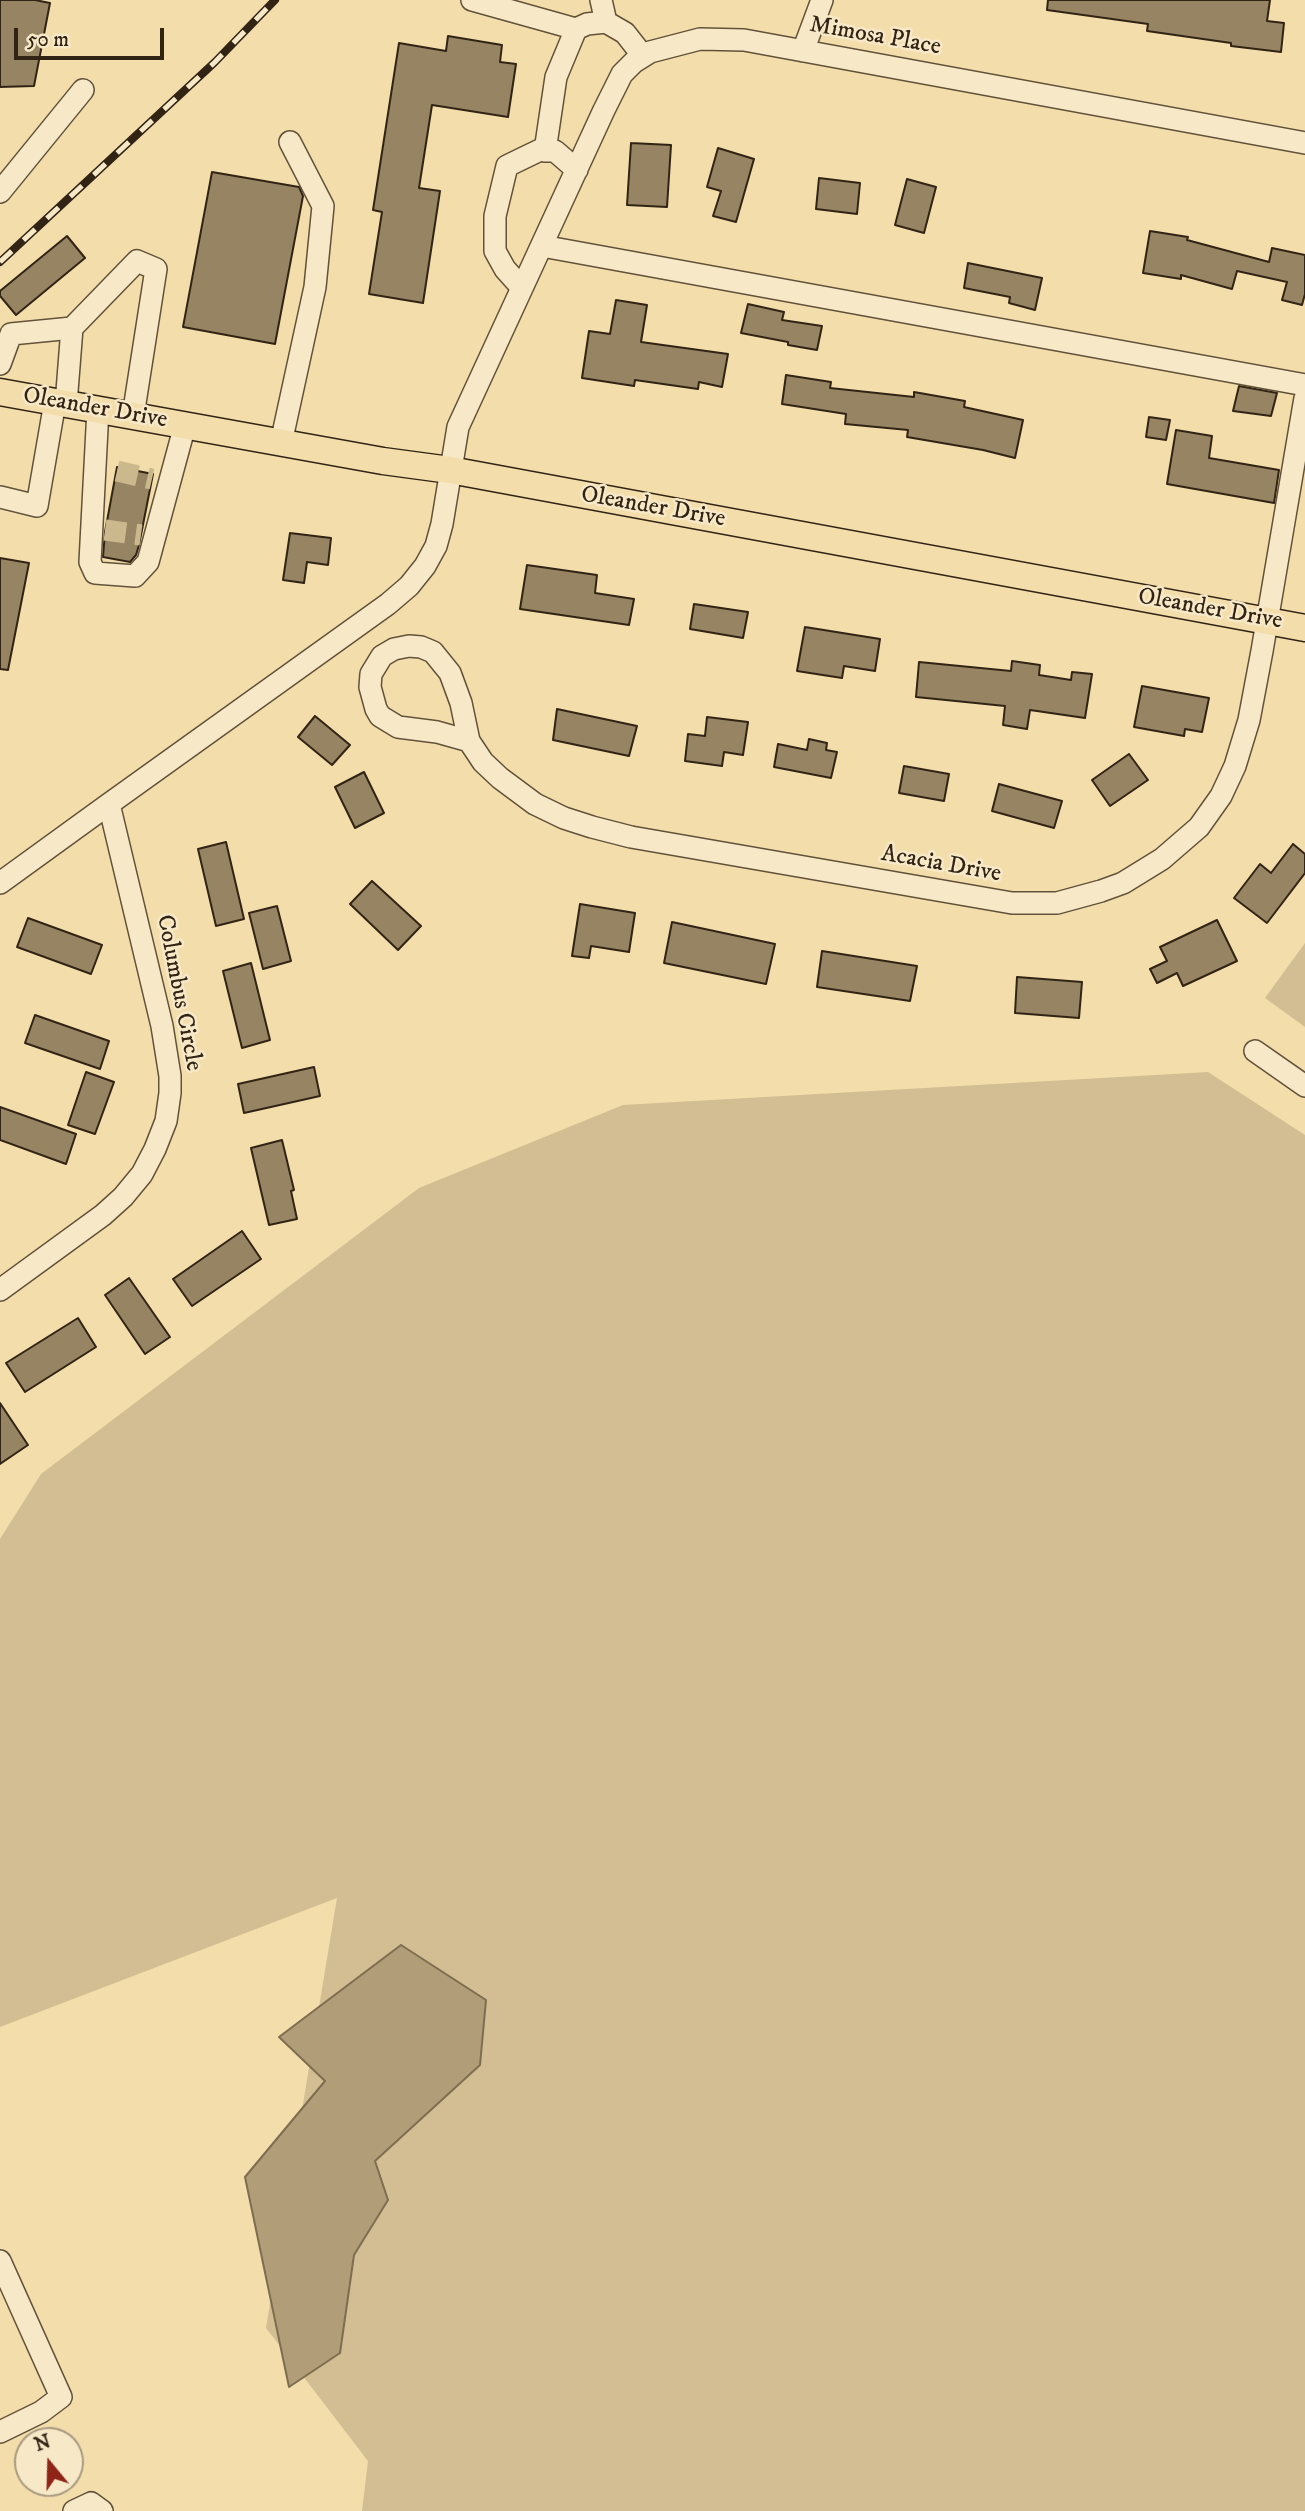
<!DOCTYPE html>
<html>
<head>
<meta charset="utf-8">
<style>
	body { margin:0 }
	#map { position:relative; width:1305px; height:2511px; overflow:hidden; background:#f3ddab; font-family:"IM FELL DW Pica",serif }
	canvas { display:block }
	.north { position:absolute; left:14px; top:2427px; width:70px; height:70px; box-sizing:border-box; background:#f7e9c8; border:2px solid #a89a80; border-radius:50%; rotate:341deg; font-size:19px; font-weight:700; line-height:28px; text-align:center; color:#322415 }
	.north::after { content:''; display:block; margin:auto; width:24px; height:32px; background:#8f2418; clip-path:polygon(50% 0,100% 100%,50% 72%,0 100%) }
	.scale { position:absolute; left:14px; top:28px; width:150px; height:32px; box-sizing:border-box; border:4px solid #322415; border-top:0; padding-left:9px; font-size:21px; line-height:24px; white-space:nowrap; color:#322415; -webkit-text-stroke:5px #f7e9c8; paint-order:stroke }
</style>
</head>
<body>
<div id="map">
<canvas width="1305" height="2511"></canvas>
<div class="north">N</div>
<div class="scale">50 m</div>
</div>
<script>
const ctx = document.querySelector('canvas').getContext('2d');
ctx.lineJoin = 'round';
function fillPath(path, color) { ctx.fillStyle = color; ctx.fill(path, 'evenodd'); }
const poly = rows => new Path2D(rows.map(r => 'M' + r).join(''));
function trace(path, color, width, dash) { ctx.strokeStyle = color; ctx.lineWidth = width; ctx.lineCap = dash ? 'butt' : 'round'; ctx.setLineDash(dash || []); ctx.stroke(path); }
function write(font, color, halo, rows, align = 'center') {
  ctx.font = font + ' "IM FELL DW Pica",serif'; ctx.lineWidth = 5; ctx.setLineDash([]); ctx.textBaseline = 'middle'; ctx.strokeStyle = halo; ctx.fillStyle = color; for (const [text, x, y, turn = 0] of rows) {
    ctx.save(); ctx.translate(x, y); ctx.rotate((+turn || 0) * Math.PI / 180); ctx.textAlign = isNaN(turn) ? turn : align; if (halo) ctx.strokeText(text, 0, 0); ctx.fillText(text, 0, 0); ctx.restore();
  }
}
fillPath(poly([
	[1305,943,1305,1027,1265,998],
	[1208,1072,1305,1135,1305,2511,362,2511,368,2461,266,2328,337,1898,0,2027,0,1539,41,1474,419,1188,623,1105]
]), '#d2be92');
const water = poly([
	[401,1945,486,2000,480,2065,375,2161,388,2200,354,2255,340,2353,289,2387,245,2177,325,2081,279,2037,401,1945]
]);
fillPath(water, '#b19e78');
trace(water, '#7e6d50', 2);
const building = poly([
	[0,0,35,0,50,3,34,86,0,87,0,0],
	[1048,0,1270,0,1267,21,1284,23,1281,52,1231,46,1231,43,1147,31,1148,24,1047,10,1048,0],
	[448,36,502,45,500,62,516,64,508,117,432,105,419,188,440,191,423,303,369,294,382,212,373,210,399,43,446,51,448,36],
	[631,143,671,145,667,207,627,205,631,143],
	[718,148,754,159,736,222,713,216,721,191,707,187,718,148],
	[212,172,299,187,303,196,275,344,183,327,212,172],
	[819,178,860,183,857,214,816,209,819,178],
	[907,179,936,187,924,233,895,225,907,179],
	[1150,231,1188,237,1187,240,1269,262,1272,248,1305,255,1305,294,1302,305,1282,300,1287,282,1237,271,1232,289,1181,275,1181,279,1143,273,1150,231],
	[67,236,85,258,16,315,0,296,0,291,67,236],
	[968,263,1042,278,1035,310,1009,303,1010,297,964,288,968,263],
	[616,300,647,305,641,342,728,354,722,387,699,382,698,389,635,380,634,386,582,378,589,331,610,334,616,300],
	[748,304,784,312,782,320,822,326,817,350,788,345,788,342,741,333,748,304],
	[786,375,831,382,830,388,914,397,914,392,965,401,964,407,1023,420,1015,458,983,450,907,437,908,430,845,424,846,414,782,404,786,375],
	[1239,386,1277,393,1271,416,1233,411,1239,386],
	[1149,417,1170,420,1166,440,1146,437,1149,417],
	[1176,430,1212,436,1209,458,1279,470,1274,503,1167,484,1176,430],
	[117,467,153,474,139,545,136,555,130,562,103,557,105,532,117,467],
	[290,533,331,538,328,565,307,562,304,583,283,580,290,533],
	[0,558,29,563,8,670,0,669,0,558],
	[527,565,597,575,595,593,634,599,629,625,520,609,527,565],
	[694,604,748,612,743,638,690,629,694,604],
	[805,627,880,639,875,671,844,666,842,678,797,671,805,627],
	[1012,661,1040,665,1039,675,1071,680,1072,672,1092,674,1085,718,1030,710,1027,729,1003,725,1005,706,916,697,919,662,1011,671,1012,661],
	[1142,686,1209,698,1202,732,1185,729,1184,736,1134,727,1142,686],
	[557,709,637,726,629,756,553,740,557,709],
	[315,716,350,745,332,765,298,737,315,716],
	[707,717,748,722,743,755,724,752,722,766,685,761,688,734,705,736,707,717],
	[809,739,827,743,826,750,837,752,831,778,774,767,778,744,807,750,809,739],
	[1129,754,1148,780,1110,806,1092,780,1129,754],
	[904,766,949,774,944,801,899,793,904,766],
	[364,772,384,813,355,828,335,787,364,772],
	[999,784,1062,801,1054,828,992,811,999,784],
	[226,842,244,919,216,926,198,849,226,842],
	[1293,844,1305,854,1305,873,1267,923,1234,898,1260,864,1271,873,1293,844],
	[372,881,421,926,398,950,350,904,372,881],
	[580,904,635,913,629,952,591,946,589,958,572,956,580,904],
	[277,906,291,961,263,969,249,913,277,906],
	[28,918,102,945,91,974,17,947,28,918],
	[1217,920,1237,961,1183,986,1177,973,1157,983,1150,969,1167,961,1160,947,1217,920],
	[672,922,775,944,766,984,664,963,672,922],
	[822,951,917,966,910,1001,817,987,822,951],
	[251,963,270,1040,242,1048,223,971,251,963],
	[1017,977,1082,982,1079,1018,1015,1013,1017,977],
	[35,1015,109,1041,100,1069,25,1043,35,1015],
	[314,1067,320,1096,244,1113,238,1084,314,1067],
	[86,1072,114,1082,95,1134,68,1125,86,1072],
	[0,1107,76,1134,66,1164,0,1140,0,1107],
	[282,1140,294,1190,291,1191,297,1219,269,1225,251,1148,282,1140],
	[242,1231,261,1259,192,1306,173,1279,242,1231],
	[129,1278,170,1337,145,1354,105,1295,129,1278],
	[78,1318,96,1347,25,1392,6,1363,78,1318],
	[0,1403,28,1445,0,1464,0,1403]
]);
fillPath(building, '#968463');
trace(building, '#322415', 2);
trace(poly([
	[117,471,152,479],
	[105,530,141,535]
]), '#ccb88d', 21, [21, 10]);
const minor = poly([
	[472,0,576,29],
	[601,0,606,22],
	[803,51,822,0],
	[545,151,556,77,576,29,587,24,606,22,625,33,643,56],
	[0,192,83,90],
	[542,246,1305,385],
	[522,288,505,269,495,251,495,216,507,166,540,150,545,151,555,151,577,170],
	[0,364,11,334,72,328],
	[66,404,72,328,137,261,156,269,133,416],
	[98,409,90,562,95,573,135,576,148,562,185,425],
	[281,443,315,287,323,206,290,142],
	[0,497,37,506,55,402],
	[469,741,437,732,398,727,380,716,376,709,370,687,371,674,382,656,394,649,409,646,421,647,433,652,450,673,461,703,469,741,483,762,500,778,535,804,564,818,592,827,631,837,1012,903,1057,903,1101,891,1123,883,1162,859,1199,827,1221,796,1235,766,1249,720,1262,651,1305,398],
	[109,804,388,604,409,586,425,566,436,546,442,524,458,427,604,110,622,74,634,62,650,52,700,39,744,40,1305,143],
	[0,883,109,804,162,1026,170,1076,170,1093,166,1121,155,1149,142,1174,123,1197,103,1215,0,1290],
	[1255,1051,1305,1086],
	[0,2261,61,2397,41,2412,0,2432],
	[74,2511,91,2503,102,2511]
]);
const major = poly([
	[0,392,383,461,450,470,1305,628]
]);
trace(minor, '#62523a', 24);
trace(major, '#322415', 29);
trace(minor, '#f7e9c8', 21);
trace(major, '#f3ddab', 26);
const rail = poly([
	[0,262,215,62,275,0]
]);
trace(rail, '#322415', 8);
trace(rail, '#f7e9c8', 5, [16]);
write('24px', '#322415', '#f7e9c8', [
	["Mimosa Place",875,37,10],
	["Oleander Drive",95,409,10],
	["Oleander Drive",653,508,10],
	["Oleander Drive",1210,610,10],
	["Acacia Drive",941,865,10],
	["Columbus Circle",178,993,79]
]);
</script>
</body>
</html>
